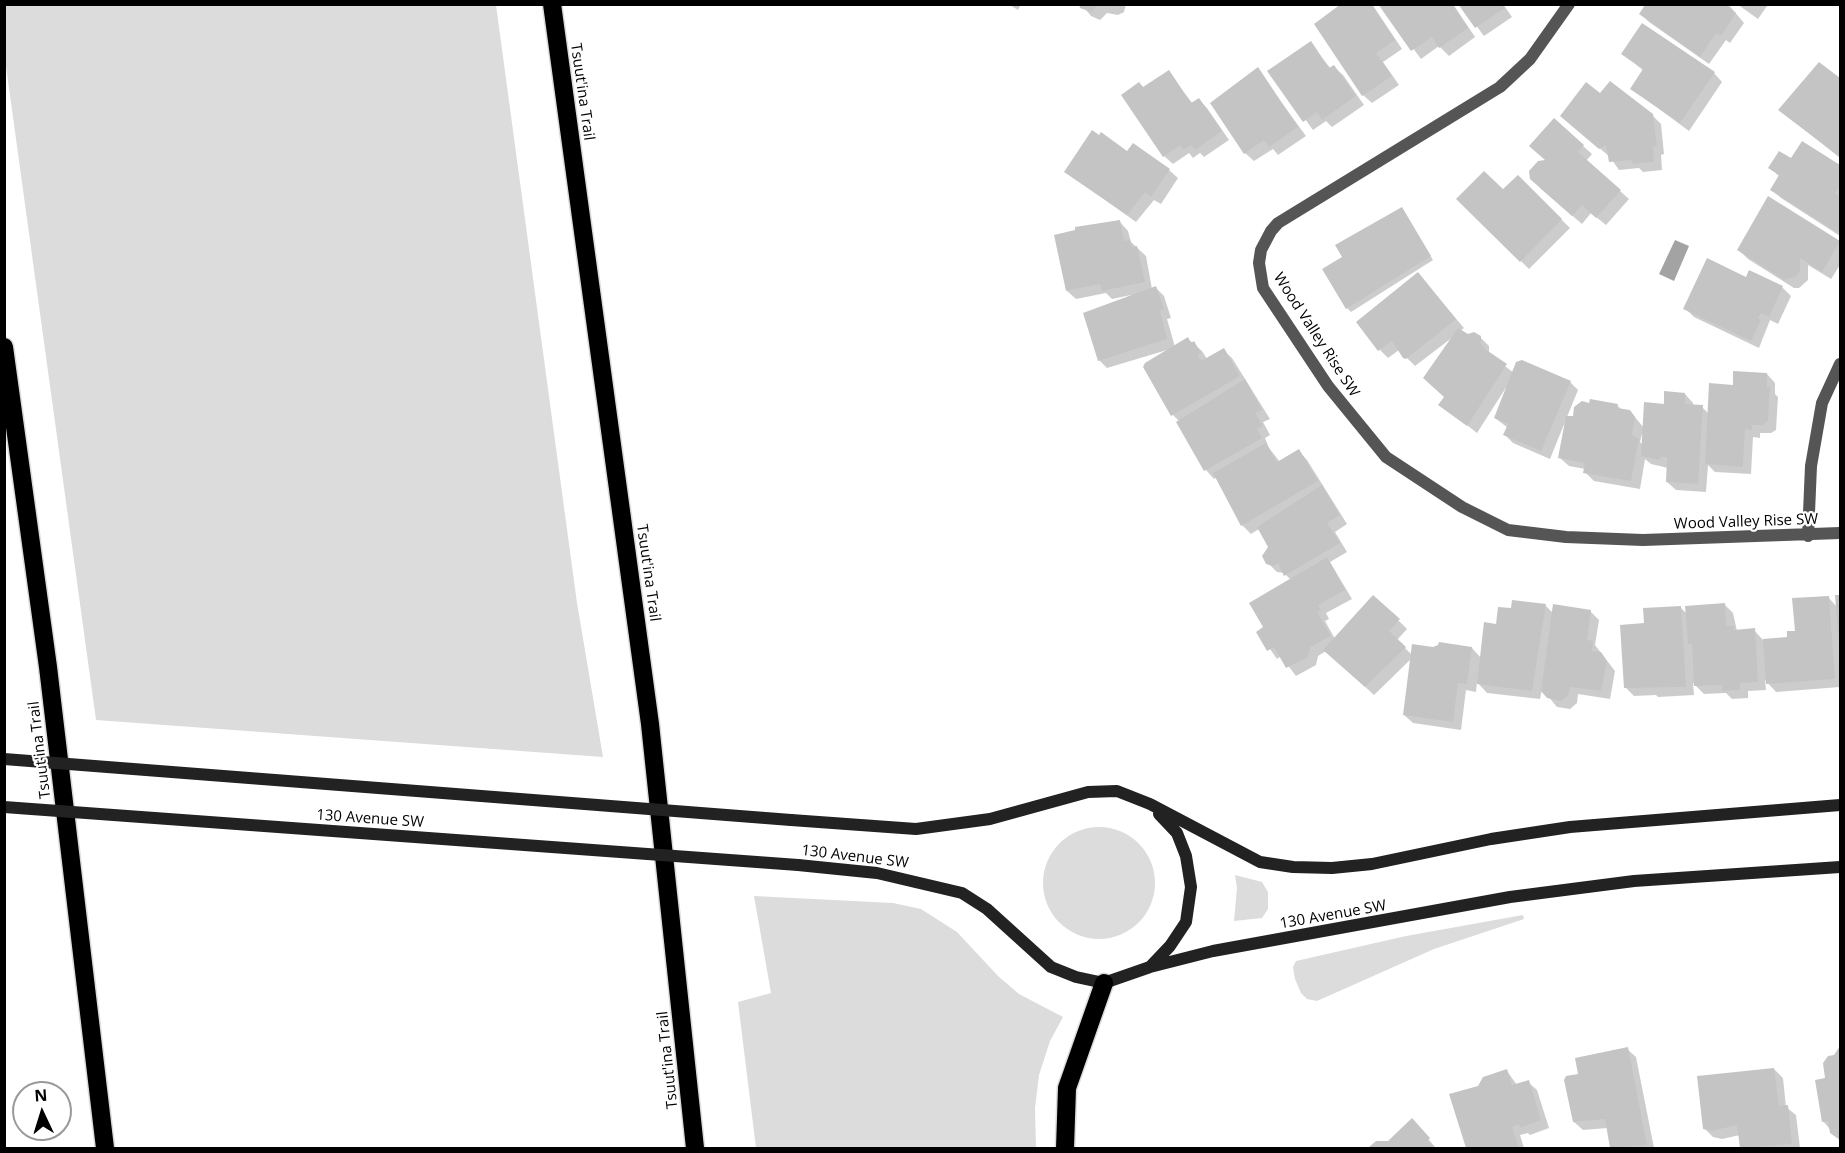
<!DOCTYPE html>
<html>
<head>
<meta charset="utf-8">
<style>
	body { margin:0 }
	#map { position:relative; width:1845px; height:1153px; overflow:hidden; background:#fff; font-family:"Open Sans",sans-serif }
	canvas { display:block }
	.frame { position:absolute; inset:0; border:6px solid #000; pointer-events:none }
	.north { position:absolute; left:12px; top:1081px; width:60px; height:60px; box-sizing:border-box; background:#fff; border:2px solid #999; border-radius:50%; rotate:356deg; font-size:16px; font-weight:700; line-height:24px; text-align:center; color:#000 }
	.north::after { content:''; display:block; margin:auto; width:21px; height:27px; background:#000; clip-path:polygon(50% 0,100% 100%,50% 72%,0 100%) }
</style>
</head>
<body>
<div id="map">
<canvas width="1845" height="1153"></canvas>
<div class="frame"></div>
<div class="north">N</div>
</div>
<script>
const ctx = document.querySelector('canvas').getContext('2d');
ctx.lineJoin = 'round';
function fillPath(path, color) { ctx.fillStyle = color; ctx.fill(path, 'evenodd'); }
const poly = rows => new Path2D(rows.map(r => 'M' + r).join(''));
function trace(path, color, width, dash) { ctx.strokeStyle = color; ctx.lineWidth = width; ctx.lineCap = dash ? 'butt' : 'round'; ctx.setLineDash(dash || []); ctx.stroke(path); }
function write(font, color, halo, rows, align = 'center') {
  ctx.font = font + ' "Open Sans",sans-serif'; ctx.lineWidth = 4.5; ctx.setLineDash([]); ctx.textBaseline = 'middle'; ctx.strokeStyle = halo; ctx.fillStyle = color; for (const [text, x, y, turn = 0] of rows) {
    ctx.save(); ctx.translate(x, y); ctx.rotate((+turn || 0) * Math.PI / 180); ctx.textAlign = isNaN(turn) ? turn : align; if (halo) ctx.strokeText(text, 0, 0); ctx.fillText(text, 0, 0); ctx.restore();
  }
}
fillPath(poly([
	[4,5,496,5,577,603,603,757,96,720,5,59],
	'1043 883a56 56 0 1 1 112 0a56 56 0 1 1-112 0Z',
	[1235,875,1262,882,1268,892,1268,909,1262,918,1234,921,1237,888],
	[754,896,893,903,921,909,957,932,998,976,1019,994,1063,1017,1050,1041,1039,1075,1035,1108,1036,1148,756,1148,738,1002,771,993],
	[1523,915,1524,919,1434,949,1317,1001,1307,999,1301,993,1295,979,1293,967,1296,961,1406,936]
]), '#dcdcdc');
fillPath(poly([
	[1675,240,1689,246,1674,281,1659,274]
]), '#a3a3a3');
fillPath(poly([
	[1008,4,1021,4,1018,10],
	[1126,4,1124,12,1118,15,1107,13,1100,20,1091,16,1082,5],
	[1343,4,1372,4,1402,49,1383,62,1399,85,1372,103,1363,95],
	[1380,4,1453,4,1475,37,1449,56,1439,46,1421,59],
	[1460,4,1503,4,1512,17,1484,36],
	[1647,4,1728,4,1744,23,1730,43,1726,40,1709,64,1649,22,1641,14],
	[1737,4,1777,4,1767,6,1758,19],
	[1310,43,1331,69,1334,67,1343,75,1364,105,1332,127,1326,121,1313,130,1270,71],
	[1623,54,1714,73,1722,82,1689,131,1632,89,1644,71],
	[1819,64,1840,80,1840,158,1780,110],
	[1257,69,1306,136,1278,155,1273,149,1254,161,1245,153],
	[1168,72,1193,104,1199,100,1207,108,1229,140,1204,157,1200,153,1193,158,1189,153,1173,164,1164,156,1144,89],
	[1600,95,1652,115,1661,124,1664,154,1661,155,1662,170,1643,172,1639,168,1619,170,1610,157,1571,124],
	[1802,143,1840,167,1840,236,1781,198,1772,190,1779,176,1770,168,1791,160],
	[1583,146,1592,154,1586,161,1629,199,1606,225,1591,213,1582,224,1540,188,1548,162],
	[1128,153,1169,170,1178,178,1161,204,1154,200,1136,222,1066,172],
	[1518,177,1570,228,1529,269,1458,199,1503,191],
	[1769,198,1840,243,1840,265,1831,279,1808,265,1808,280,1799,288,1794,288,1748,259,1739,250],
	[1402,209,1433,260,1351,312,1347,308],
	[1120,222,1128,231,1131,242,1146,256,1152,289,1156,288,1164,296,1171,318,1167,319,1175,347,1188,339,1202,351,1207,359,1223,350,1232,358,1270,419,1263,422,1270,435,1265,438,1269,448,1280,462,1299,451,1307,460,1347,524,1335,532,1347,552,1330,562,1352,599,1326,613,1329,619,1325,621,1335,639,1399,621,1407,629,1397,640,1412,655,1433,648,1472,648,1481,658,1497,625,1512,610,1546,606,1553,613,1590,611,1599,620,1595,645,1615,671,1610,699,1578,694,1577,703,1570,709,1557,707,1542,689,1540,699,1487,693,1477,682,1476,692,1466,690,1461,730,1413,723,1404,715,1411,659,1374,695,1326,651,1318,656,1316,665,1296,676,1281,656,1277,659,1258,632,1265,628,1291,580,1284,573,1277,572,1268,563,1270,547,1259,529,1251,534,1242,525,1217,477,1214,479,1206,470,1179,421,1173,415,1167,350,1107,368,1099,360,1131,295,1112,299,1106,293,1076,299,1067,291],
	[1418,274,1464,328,1460,331,1467,336,1480,337,1489,346,1489,354,1514,373,1570,382,1578,390,1567,417,1574,418,1617,405,1622,410,1630,411,1644,428,1665,405,1685,394,1693,403,1693,406,1702,407,1709,414,1734,387,1767,374,1775,383,1775,394,1778,397,1776,430,1771,433,1760,433,1760,438,1753,437,1751,474,1715,472,1708,465,1706,492,1676,490,1667,482,1668,468,1651,464,1645,459,1640,489,1594,481,1585,472,1585,469,1569,466,1560,458,1565,422,1550,459,1513,443,1505,435,1508,428,1495,418,1507,386,1477,433,1440,404,1445,397,1453,337,1415,366,1399,350,1388,358,1380,350],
	[1642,434,1644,434,1643,445,1640,442],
	[1747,279,1782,287,1791,296,1778,324,1770,320,1759,348,1694,317,1685,308],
	[1828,597,1837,607,1837,597,1840,597,1840,687,1776,692,1765,680,1766,690,1748,691,1748,698,1732,699,1726,693,1704,694,1693,683,1694,695,1658,697,1656,695,1634,696,1626,688,1646,624,1680,607,1687,614,1725,605,1733,613,1737,631,1754,630,1763,640,1789,639],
	[1627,1049,1636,1057,1654,1148,1612,1148,1608,1128,1583,1130,1574,1122,1580,1075],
	[1840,1049,1840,1141,1823,1121,1827,1079],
	[1774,1069,1783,1078,1786,1107,1796,1115,1800,1148,1742,1148,1740,1135,1722,1139,1713,1137,1705,1129],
	[1507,1071,1517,1085,1528,1082,1537,1090,1549,1128,1530,1135,1528,1133,1520,1135,1524,1148,1468,1148,1451,1095,1479,1087],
	[1412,1120,1436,1148,1370,1148,1377,1142,1389,1143]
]), '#0003');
fillPath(poly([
	[1079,4,1098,4,1091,12,1080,8],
	[1341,4,1371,4,1395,40,1376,53,1392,76,1362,96,1314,24],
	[1378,4,1452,4,1468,28,1439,48,1432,37,1411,51],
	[1458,4,1502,4,1505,8,1475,28],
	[1645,5,1730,5,1728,7,1736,13,1721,36,1716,33,1700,57,1639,14],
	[1642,23,1715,72,1680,123,1630,89,1643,69,1621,54],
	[1311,41,1329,68,1334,65,1356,96,1322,120,1317,112,1303,122,1267,71],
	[1819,62,1840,78,1840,157,1778,110],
	[1258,67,1298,127,1269,147,1264,140,1244,154,1210,103],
	[1169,70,1191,103,1199,98,1222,131,1195,150,1191,145,1183,150,1180,145,1163,157,1121,95,1139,82,1143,87],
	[1610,81,1653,114,1657,146,1653,146,1654,162,1633,164,1632,160,1609,162,1606,145,1599,149,1560,116,1586,82,1600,93],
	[1554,118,1584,145,1578,152,1621,190,1596,218,1582,205,1572,216,1530,179,1529,171,1538,161,1545,160,1529,146],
	[1092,130,1099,135,1101,132,1127,151,1133,143,1170,169,1151,197,1145,192,1127,215,1064,172],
	[1802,141,1840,165,1840,187,1835,193,1840,196,1840,229,1838,233,1770,190,1779,175,1768,168,1779,151,1791,158],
	[1484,171,1503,189,1518,175,1562,219,1520,262,1456,199],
	[1768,196,1840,241,1822,272,1800,258,1800,271,1797,276,1784,280,1737,250],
	[1402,207,1431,256,1346,309,1322,269,1342,257,1335,245],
	[1120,220,1124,241,1130,240,1132,247,1137,246,1145,282,1102,291,1100,284,1066,291,1054,235,1075,230,1075,227],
	[1707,258,1746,277,1749,270,1783,286,1769,317,1761,313,1758,318,1761,320,1751,341,1683,309],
	[1418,272,1456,319,1406,359,1403,358,1392,341,1378,351,1356,322],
	[1156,286,1164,309,1160,311,1167,339,1098,361,1083,313],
	[1458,328,1468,334,1474,332,1481,336,1481,344,1485,349,1507,364,1467,426,1438,405,1444,397,1423,378],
	[1188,337,1191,343,1194,341,1201,353,1197,355,1201,361,1224,348,1240,376,1171,416,1143,367,1145,363],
	[1522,360,1571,381,1541,451,1503,435,1508,424,1494,418,1516,362],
	[1733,371,1767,373,1767,387,1770,387,1768,421,1762,425,1752,425,1752,430,1745,429,1743,467,1705,464,1709,383,1733,385],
	[1245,379,1262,410,1255,413,1263,426,1257,429,1262,438,1204,471,1176,422],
	[1664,391,1685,393,1685,404,1703,405,1698,484,1666,482,1667,457,1660,457,1659,460,1641,456,1644,402,1664,404],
	[1590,399,1618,404,1617,408,1630,410,1635,417,1632,435,1639,439,1631,481,1583,473,1585,463,1558,458,1566,416,1573,416,1574,407,1582,401,1589,403],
	[1266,443,1277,462,1299,449,1318,481,1241,526,1213,473],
	[1322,485,1340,515,1327,523,1340,543,1284,576,1278,563,1273,566,1266,564,1262,556,1268,547,1257,527],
	[1327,557,1345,590,1318,605,1321,610,1317,612,1331,636,1310,647,1308,657,1286,668,1274,647,1267,651,1256,632,1263,627,1249,603],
	[1373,595,1400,619,1389,631,1406,647,1365,687,1323,650],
	[1835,595,1840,595,1840,632,1838,633],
	[1829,596,1835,679,1766,684,1763,639,1787,637,1787,631,1795,631,1792,598],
	[1512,600,1546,604,1532,691,1477,684,1484,622,1496,624,1498,607,1511,608],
	[1725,603,1726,626,1734,626,1734,630,1755,628,1758,682,1740,683,1740,690,1722,691,1722,685,1694,686,1692,643,1688,644,1685,606],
	[1553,604,1591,610,1587,640,1593,641,1592,651,1601,652,1607,661,1601,691,1570,687,1569,694,1561,701,1547,698,1541,691],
	[1681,606,1686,687,1624,688,1620,625,1644,623,1643,608],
	[1439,642,1472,647,1467,684,1458,683,1453,722,1403,715,1412,644,1433,647,1438,645],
	[1840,1046,1840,1138,1837,1138,1830,1133,1828,1121,1822,1122,1815,1080,1825,1078,1823,1063,1828,1056,1834,1055],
	[1628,1047,1647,1145,1610,1148,1605,1119,1573,1122,1564,1080,1566,1076,1578,1074,1575,1058],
	[1774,1068,1779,1106,1788,1105,1792,1144,1740,1148,1737,1125,1712,1131,1703,1129,1697,1076],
	[1507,1069,1512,1085,1529,1080,1541,1120,1520,1128,1519,1124,1512,1127,1519,1148,1466,1148,1449,1094,1478,1086,1483,1077],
	[1412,1118,1430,1138,1427,1141,1435,1148,1368,1148,1376,1141,1388,1141]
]), '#c4c4c4');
const highway = poly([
	[552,4,650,724,695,1148],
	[4,347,48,667,105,1148],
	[1065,1148,1067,1088,1104,983]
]);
trace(highway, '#dbdbdb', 21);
trace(poly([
	[1569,4,1530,59,1500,87,1278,223,1271,231,1261,250,1259,263,1263,288,1328,386,1386,457,1462,507,1508,530,1566,537,1643,540,1840,533],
	[1808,536,1811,466,1822,403,1840,364]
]), '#555', 12);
trace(poly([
	[791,820,916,829,990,819,1088,792,1117,791,1150,804,1260,862,1293,867,1332,868,1372,864,1491,839,1570,827,1840,805],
	[798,865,877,873,962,893,987,909,1051,967,1076,977,1104,983,1150,967,1213,951,1510,897,1634,881,1840,867],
	[1151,966,1170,946,1186,922,1191,887,1186,856,1177,833,1159,814]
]), '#222', 12);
trace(highway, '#000', 18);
trace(poly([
	[4,759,791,820],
	[4,807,798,865]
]), '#222', 12);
write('15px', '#000', '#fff', [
	["Tsuut'ina Trail",582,92,82],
	["Wood Valley Rise SW",1316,335,57],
	["Wood Valley Rise SW",1746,522,-2],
	["Tsuut'ina Trail",648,573,82],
	["Tsuut'ina Trail",40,750,-97],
	["130 Avenue SW",370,819,4],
	["130 Avenue SW",855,857,7],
	["130 Avenue SW",1333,915,-10],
	["Tsuut'ina Trail",668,1060,-96]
]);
</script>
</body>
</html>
